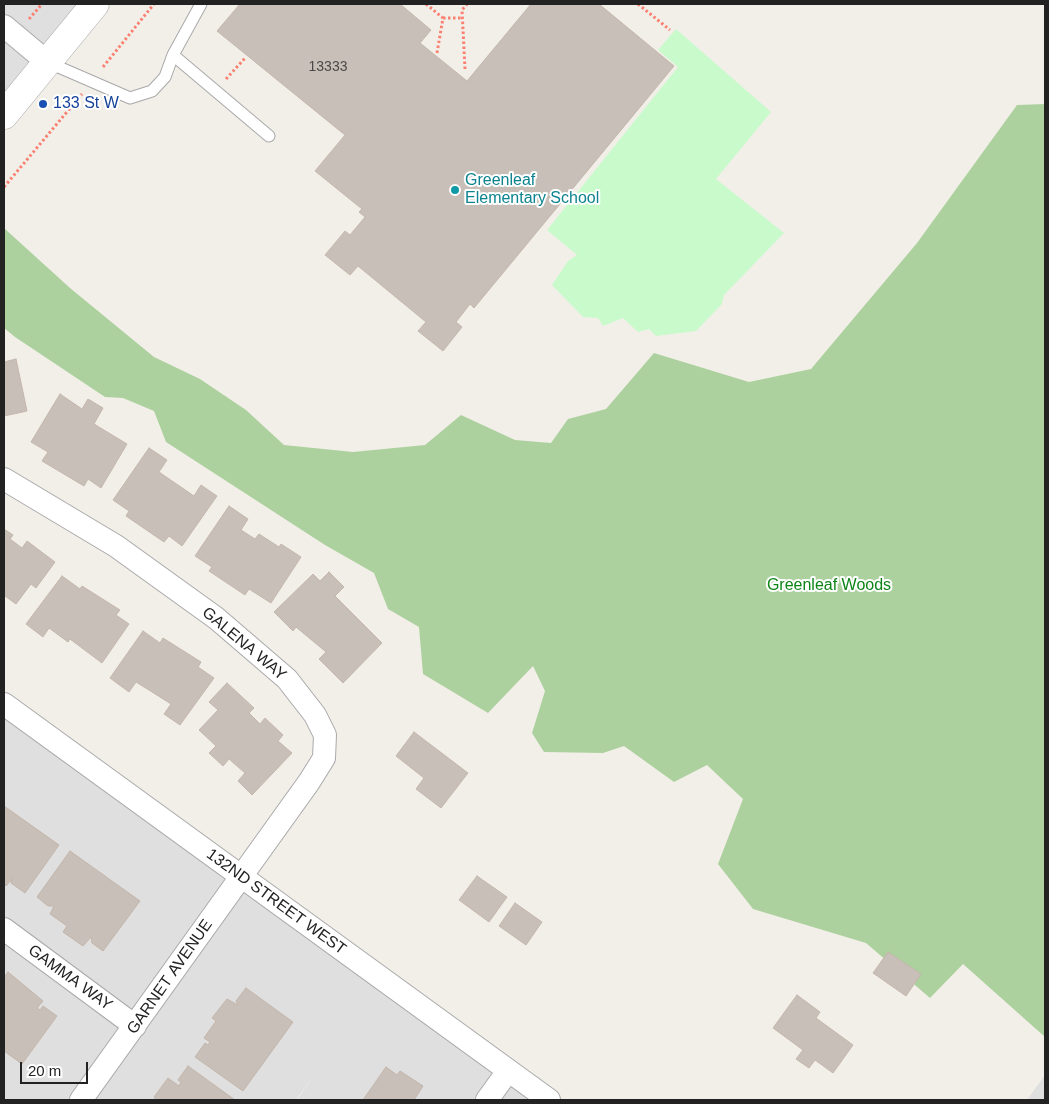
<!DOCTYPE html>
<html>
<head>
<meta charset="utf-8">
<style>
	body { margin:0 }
	#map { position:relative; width:1049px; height:1104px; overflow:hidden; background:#f2efe9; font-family:Helvetica,sans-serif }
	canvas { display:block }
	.frame { position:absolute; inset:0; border:5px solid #222; pointer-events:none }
	.scale { position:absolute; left:20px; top:1062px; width:68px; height:22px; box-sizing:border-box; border:2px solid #222; border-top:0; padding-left:6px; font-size:15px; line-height:18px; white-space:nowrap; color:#222; -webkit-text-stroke:4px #fff; paint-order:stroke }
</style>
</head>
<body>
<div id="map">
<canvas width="1049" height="1104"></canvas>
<div class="frame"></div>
<div class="scale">20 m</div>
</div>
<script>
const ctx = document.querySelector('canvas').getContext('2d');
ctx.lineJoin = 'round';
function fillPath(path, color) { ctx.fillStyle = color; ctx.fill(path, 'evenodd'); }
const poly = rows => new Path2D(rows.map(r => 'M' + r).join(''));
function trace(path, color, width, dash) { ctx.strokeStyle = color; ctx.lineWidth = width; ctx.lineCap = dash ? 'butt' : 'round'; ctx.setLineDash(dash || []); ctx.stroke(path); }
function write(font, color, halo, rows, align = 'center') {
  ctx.font = font + ' Helvetica,sans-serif'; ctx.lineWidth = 4; ctx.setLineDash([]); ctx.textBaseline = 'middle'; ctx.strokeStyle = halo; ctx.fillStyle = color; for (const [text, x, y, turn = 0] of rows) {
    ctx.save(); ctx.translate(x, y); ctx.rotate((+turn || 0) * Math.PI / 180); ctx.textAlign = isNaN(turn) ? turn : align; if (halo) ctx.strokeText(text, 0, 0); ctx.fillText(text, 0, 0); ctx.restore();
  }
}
fillPath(poly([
	[4,4,95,4,4,115],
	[4,704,549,1100,297,1100,316,1072,296,1100,4,1100],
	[1045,1075,1045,1100,1027,1100]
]), '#e0dfdf');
fillPath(poly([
	[1045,104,1045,1037,963,964,930,998,866,943,753,909,718,864,743,799,707,765,674,782,624,746,603,753,544,752,532,733,545,691,533,666,488,713,423,674,419,627,388,609,374,573,325,545,166,442,154,411,123,398,105,397,15,337,4,328,4,228,70,288,154,357,200,379,246,410,284,445,353,452,425,445,461,415,515,440,551,443,568,419,606,409,654,353,749,382,811,369,917,243,1017,105]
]), '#add19e');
fillPath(poly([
	[676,29,771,112,716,179,784,233,724,295,722,304,696,331,656,336,649,329,638,332,623,318,603,326,598,318,583,317,552,285,568,261,577,255,547,230,678,67,658,50]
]), '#c8facc');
const building = poly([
	[240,4,400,4,431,30,420,43,467,81,531,4,599,4,674,66,474,308,470,304,456,322,462,327,443,351,418,331,426,322,358,266,350,275,325,255,345,231,350,235,365,217,359,212,362,209,315,171,345,135,217,31,240,4],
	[16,359,27,411,4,416,4,362,16,359],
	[60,394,82,409,88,399,103,408,94,424,127,444,101,488,88,479,84,486,42,461,48,452,31,442,60,394],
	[149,448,167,460,159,472,194,496,201,485,217,496,182,546,169,536,164,542,126,516,129,511,113,500,149,448],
	[229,506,248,519,241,530,255,539,259,534,279,547,281,544,301,557,271,603,249,589,245,595,209,571,212,567,195,556,229,506],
	[4,529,13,535,10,539,22,548,27,541,55,562,36,588,31,584,16,604,5,596,4,598,4,529],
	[329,572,344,587,335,596,382,643,343,683,319,659,326,652,296,627,293,631,274,612,313,574,320,581,329,572],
	[62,576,80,589,82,586,120,610,116,615,129,624,102,663,70,639,68,642,49,628,43,637,26,624,62,576],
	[143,631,160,643,163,638,201,662,198,667,214,678,180,725,164,714,171,704,152,692,136,682,129,692,110,678,143,631],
	[227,683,254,708,249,713,260,724,265,718,283,735,278,741,292,753,252,795,238,781,245,773,229,759,223,766,209,753,216,746,199,730,218,710,209,702,227,683],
	[414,732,468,773,441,808,416,789,424,778,396,756,414,732],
	[4,806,59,845,25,893,11,883,12,879,6,886,4,884,4,806],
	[70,851,140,901,103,951,92,943,91,937,83,946,63,932,67,926,50,914,54,906,48,906,37,897,70,851],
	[477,876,507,897,489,922,459,900,477,876],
	[515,903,542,922,526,945,499,926,515,903],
	[888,952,921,974,906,996,873,973,888,952],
	[8,972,43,1001,37,1008,40,1010,43,1006,57,1016,22,1064,4,1051,4,978,8,972],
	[246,988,293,1022,243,1091,195,1057,205,1043,208,1045,210,1042,204,1038,216,1021,212,1018,227,999,238,1005,236,1001,246,988],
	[797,995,820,1012,816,1018,853,1045,833,1073,815,1060,809,1068,796,1059,803,1050,773,1028,797,995],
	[188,1066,235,1100,156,1100,154,1097,168,1078,179,1086,181,1082,178,1080,188,1066],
	[386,1067,397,1075,400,1071,423,1086,414,1100,363,1100,386,1067]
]);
fillPath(building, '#c7bfb8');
trace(building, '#c4b6ab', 1);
const service = poly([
	[173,55,269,136],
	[47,62,130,98,152,91,165,77,173,55,201,4]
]);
const minor = poly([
	[4,26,47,62],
	[4,479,116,546,216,618,287,679,315,715,325,735,324,758,309,782,81,1100],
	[4,704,549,1100],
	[4,929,135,1026],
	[487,1100,508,1071]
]);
const tertiary = poly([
	[4,115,95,4]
]);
trace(service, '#a9a9a9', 13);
trace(minor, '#a9a9a9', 24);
trace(tertiary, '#a9a9a9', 29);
trace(poly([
	[426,4,443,18,437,53],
	[638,4,670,30],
	[443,18,462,18],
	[29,19,42,4],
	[103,67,154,4],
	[465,69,462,10,467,4],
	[226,79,246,57],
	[4,187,82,94]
]), '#fa8072', 3, [2.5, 2.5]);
trace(service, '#fff', 11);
trace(minor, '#fff', 22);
trace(tertiary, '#fff', 28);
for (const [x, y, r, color] of [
	[43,104,5,"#1a4fb4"],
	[455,190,5,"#0f9aa8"]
]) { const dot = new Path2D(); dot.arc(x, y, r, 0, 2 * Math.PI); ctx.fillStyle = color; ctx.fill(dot); trace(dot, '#fff', 2); }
write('14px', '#4b4948', null, [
	["13333",328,67]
]);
write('16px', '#164399', '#fff', [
	["133 St W",53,104]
], 'left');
write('16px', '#0d838f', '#fff', [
	["Greenleaf",465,181],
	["Elementary School",465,199]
], 'left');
write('16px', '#0c8416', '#fff', [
	["Greenleaf Woods",829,586]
]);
write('16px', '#222', '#fff', [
	["GALENA WAY",244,644,40],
	["132ND STREET WEST",276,902,36],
	["GARNET AVENUE",170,977,-55],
	["GAMMA WAY",70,978,36]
]);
</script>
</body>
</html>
